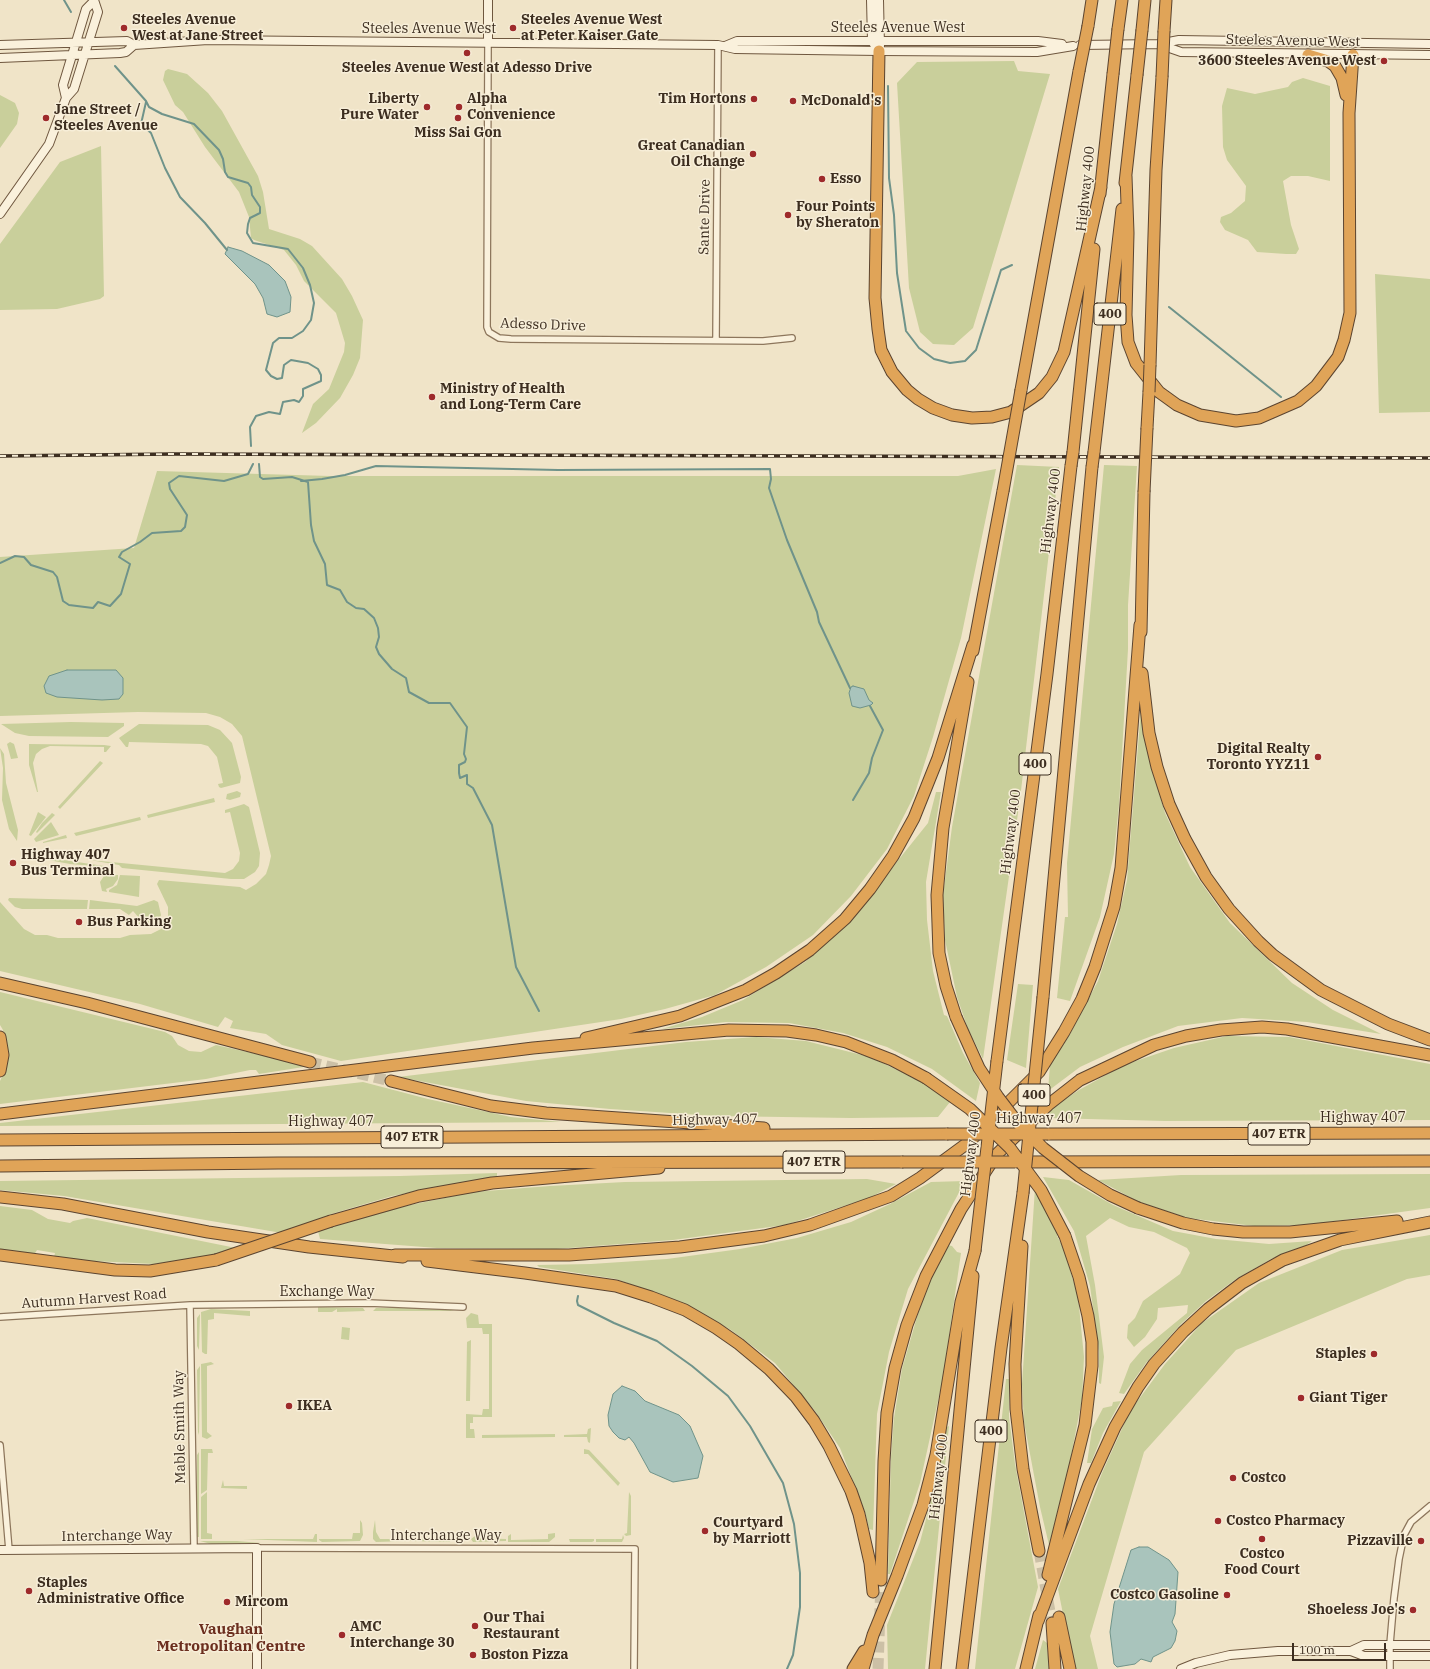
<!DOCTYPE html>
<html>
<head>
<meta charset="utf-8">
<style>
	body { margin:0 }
	#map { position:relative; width:1430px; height:1669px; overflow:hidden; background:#f0e4c8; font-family:"IBM Plex Serif",serif }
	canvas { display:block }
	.scale { position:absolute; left:1292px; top:1643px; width:94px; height:18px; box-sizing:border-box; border:2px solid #3d2e20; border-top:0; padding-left:5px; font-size:12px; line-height:14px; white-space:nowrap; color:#3d2e20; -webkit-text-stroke:3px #f7eed8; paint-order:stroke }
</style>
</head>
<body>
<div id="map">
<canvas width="1430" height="1669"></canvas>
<div class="scale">100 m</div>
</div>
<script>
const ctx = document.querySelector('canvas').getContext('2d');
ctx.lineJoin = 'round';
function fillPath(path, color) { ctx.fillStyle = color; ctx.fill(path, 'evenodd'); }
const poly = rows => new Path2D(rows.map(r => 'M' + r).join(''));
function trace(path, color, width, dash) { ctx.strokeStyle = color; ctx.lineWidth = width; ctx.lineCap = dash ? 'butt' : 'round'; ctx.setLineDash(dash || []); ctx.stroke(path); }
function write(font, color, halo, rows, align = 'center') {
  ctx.font = font + ' "IBM Plex Serif",serif'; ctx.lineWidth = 3; ctx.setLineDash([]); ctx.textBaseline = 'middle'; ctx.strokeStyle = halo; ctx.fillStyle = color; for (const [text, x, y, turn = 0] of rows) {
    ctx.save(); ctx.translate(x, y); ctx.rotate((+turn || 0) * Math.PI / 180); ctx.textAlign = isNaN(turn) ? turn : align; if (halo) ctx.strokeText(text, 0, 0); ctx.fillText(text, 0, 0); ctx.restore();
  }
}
fillPath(poly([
	[1014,61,1018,71,1050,74,973,328,954,345,933,344,920,332,909,288,897,83,917,62],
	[168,69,187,74,208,93,222,111,258,176,263,192,269,229,300,239,312,246,342,279,352,296,363,320,360,358,353,375,340,398,316,423,302,433,313,404,329,389,344,352,345,343,336,313,304,281,296,265,284,250,254,240,251,238,249,217,239,192,205,147,183,112,175,105,163,80,165,71],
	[1303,78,1330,86,1330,181,1308,176,1291,176,1283,181,1291,225,1299,249,1296,254,1286,254,1257,252,1248,240,1225,230,1220,222,1221,217,1231,213,1245,201,1246,186,1227,160,1223,147,1222,106,1227,88,1255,94,1288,87,1292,82],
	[0,95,15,103,19,113,17,124,0,148],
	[101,146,104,296,100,299,57,309,0,310,0,244,60,162],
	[1375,274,1430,279,1430,412,1379,413],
	[1017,465,1059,467,1020,799,983,1059,968,1029,957,997,945,940,943,895,952,827],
	[1104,465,1137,466,1128,605,1128,649,1119,805,1114,854,1100,917,1070,1001,1057,998,1065,917,1068,917,1067,863],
	[996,469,961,638,933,737,914,796,887,849,851,896,813,935,766,967,715,995,665,1009,621,1019,341,1061,282,1045,266,1034,230,1028,233,1021,225,1017,218,1027,140,1004,0,971,0,902,24,929,35,935,47,935,58,938,120,938,130,935,151,934,163,928,168,917,168,907,157,884,159,880,240,887,246,890,256,884,266,874,269,865,271,856,242,736,232,724,220,717,206,713,138,712,0,716,0,557,134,548,157,471,330,476,958,476],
	[1141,709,1149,759,1165,813,1190,867,1230,923,1292,983,1333,1010,1381,1034,1307,1022,1242,1018,1178,1026,1123,1047,1080,1067,1048,1091,1050,1065,1069,1036,1098,981,1117,924,1127,880],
	[71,722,124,723,124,726,108,737,29,736,15,733,1,724],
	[139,724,208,725,220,730,232,743,241,777,240,783,221,788,219,787,218,784,223,783,217,757,208,746,201,744,129,742,128,747,126,747,119,738],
	[10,742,14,744,18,758,11,759,7,744],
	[29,744,104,745,111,746,106,752,104,752,104,747,50,746,42,749,36,754,33,763,38,792,37,792,29,765],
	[0,748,4,754,6,783,18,830,17,841,9,829,2,800,3,768],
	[100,761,103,763,60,809,58,807],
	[237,791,241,793,240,797,230,800,226,799,227,794],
	[936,792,941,792,926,882,927,920,933,971,944,1015,947,1016,963,1053,980,1083,976,1101,932,1069,887,1047,843,1033,789,1023,726,1022,662,1029,702,1017,743,1000,805,962,847,924,928,823],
	[214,798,215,802,148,818,147,815],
	[244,804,249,807,260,853,259,866,255,872,244,879,231,879,122,868,119,865,90,860,225,873,233,869,239,861,240,853,230,812,225,813,225,810],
	[38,812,46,817,31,836,29,835],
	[52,813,55,815,37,833,36,832,42,823],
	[140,817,141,820,76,836,74,833],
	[51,822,59,835,36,842,34,839],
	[66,835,67,838,43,843,43,842],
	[36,851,44,852,44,857,117,868,70,864,43,859,29,853],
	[109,875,118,875,118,879,113,886,106,889,107,892,102,891,100,882,104,876],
	[120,875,140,876,139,897,109,892,109,890,117,885],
	[9,898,88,900,87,909,22,909,15,907,8,900],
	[90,900,137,906,154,900,158,902,161,915,158,923,150,927,145,927,138,924,141,920,133,911,129,915,120,909,89,909],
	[1018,984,1033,985,1026,1068,1007,1060],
	[0,992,165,1032,172,1036,178,1045,189,1051,201,1052,216,1045,310,1066,259,1074,256,1070,250,1070,206,1079,0,1104,0,1081,5,1070,7,1045,3,1030,0,1025],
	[1227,1036,1289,1037,1430,1064,1430,1120,1165,1121,1049,1118,1050,1109,1079,1090,1124,1065,1174,1048],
	[756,1037,806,1041,870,1057,924,1083,950,1102,938,1117,851,1118,715,1116,610,1109,526,1101,398,1077,686,1042],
	[363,1082,428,1099,511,1117,561,1122,0,1126,0,1123],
	[497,1173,497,1180,446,1186,392,1196,331,1214,328,1218,282,1233,64,1196,0,1190,0,1181,400,1176],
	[1430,1174,1430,1208,1307,1225,1254,1226,1188,1218,1139,1202,1098,1180,1181,1175],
	[1043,1177,1069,1180,1113,1205,1173,1231,1216,1239,1269,1244,1312,1241,1301,1249,1271,1259,1236,1279,1206,1301,1181,1324,1146,1363,1124,1394,1119,1393,1130,1364,1142,1350,1187,1313,1188,1305,1158,1308,1157,1319,1145,1337,1134,1347,1127,1338,1128,1325,1135,1318,1143,1301,1180,1274,1190,1253,1187,1248,1154,1232,1129,1227,1110,1218,1086,1236,1095,1285,1104,1357,1101,1384,1099,1383,1099,1351,1090,1286,1074,1231],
	[867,1179,896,1184,869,1198,785,1225,673,1240,556,1249,437,1248,320,1239,318,1231,396,1208,473,1192,550,1186,625,1182],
	[965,1181,908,1289,889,1352,877,1414,873,1530,869,1529,865,1512,840,1448,815,1411,775,1363,731,1330,681,1302,616,1279,539,1267,537,1265,591,1264,667,1259,740,1249,797,1238,851,1222,890,1204,931,1182],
	[1035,1188,1059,1233,1057,1236,1063,1247,1078,1296,1084,1357,1082,1399,1069,1467,1049,1545,1040,1507,1024,1422,1022,1384],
	[0,1206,32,1210,48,1219,70,1223,73,1221,87,1218,236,1248,212,1256,154,1264,73,1260,54,1257,55,1253,37,1250,34,1255,0,1249],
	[1430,1235,1430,1275,1407,1279,1236,1350,1144,1452,1090,1636,1098,1669,1074,1669,1058,1589,1102,1473,1130,1411,1165,1364,1202,1323,1259,1283,1342,1250],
	[947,1245,952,1246,957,1252,961,1253,943,1378,920,1483,890,1574,888,1574,891,1456,894,1418,902,1369,917,1317,929,1282],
	[318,1307,363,1308,365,1311,337,1312,337,1309,332,1312,318,1312],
	[376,1308,444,1308,454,1311,373,1311],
	[211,1309,250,1311,250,1316,214,1313,214,1319,208,1320,207,1354,205,1354,202,1352,201,1312],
	[471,1313,478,1315,479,1324,492,1324,492,1417,473,1417,473,1423,470,1423,470,1429,474,1429,475,1438,466,1438,466,1414,482,1415,483,1409,489,1409,489,1334,483,1334,482,1328,467,1328,466,1318],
	[200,1314,199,1350,197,1346,197,1318],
	[342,1327,350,1328,349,1340,341,1339],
	[471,1340,470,1401,466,1401,467,1342],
	[211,1362,214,1364,207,1366,207,1432,212,1436,207,1439,202,1437,201,1364],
	[200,1366,199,1435,198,1432,197,1370],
	[1006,1379,1009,1379,1009,1417,1015,1464,1038,1587,1015,1669,975,1669],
	[1121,1401,1103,1433,1091,1463,1087,1463,1092,1429,1103,1408,1112,1406,1113,1402],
	[949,1426,925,1669,888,1669,887,1625,920,1542,930,1504,947,1427],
	[591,1428,590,1443,588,1442,587,1437,564,1437,564,1435,587,1434,588,1429],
	[555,1434,555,1437,482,1438,482,1435],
	[201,1449,212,1449,213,1453,208,1453,207,1490,201,1494],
	[584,1449,589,1450,620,1483,618,1486,588,1454,584,1454],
	[199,1452,199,1537,197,1537,197,1455],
	[223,1480,224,1486,247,1486,247,1489,221,1488],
	[207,1492,207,1533,212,1534,212,1539,201,1539,201,1497],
	[629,1492,631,1496,631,1535,626,1536,624,1534,627,1533],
	[360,1520,362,1523,363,1535,360,1541,322,1542,319,1540,319,1539,352,1539,353,1533,360,1533],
	[375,1520,376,1532,380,1539,408,1539,408,1541,376,1542,373,1539,373,1532],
	[555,1533,555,1537,549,1542,508,1542,508,1536,511,1534,511,1540,548,1539,548,1534],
	[315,1534,317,1534,317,1542,243,1539,313,1539],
	[623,1535,624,1538,622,1542,596,1542,596,1539,622,1539],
	[475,1536,476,1538,506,1539,506,1541,473,1542,471,1539],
	[451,1538,450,1542,410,1541,410,1539],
	[569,1539,594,1539,594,1541,592,1542,570,1542],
	[200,1541,237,1541,261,1543,211,1544],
	[1043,1640,1047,1643,1049,1669,1035,1669]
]), '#c9cf9b');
const water = poly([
	[228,247,242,251,269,265,285,281,291,297,290,312,277,317,267,314,263,298,255,284,225,254,228,247],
	[67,670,116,670,123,678,123,694,119,699,102,700,57,697,46,693,44,686,49,676,67,670],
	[853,686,864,689,869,700,873,703,871,705,860,708,852,706,849,693,851,687,853,686],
	[622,1386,635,1391,645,1401,679,1415,690,1426,703,1456,698,1478,673,1482,650,1472,634,1443,629,1437,625,1440,619,1438,613,1432,609,1426,608,1415,613,1394,622,1386],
	[1139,1547,1148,1547,1169,1560,1178,1572,1175,1614,1172,1622,1177,1631,1175,1641,1171,1648,1153,1657,1151,1662,1141,1659,1135,1664,1117,1667,1114,1664,1110,1632,1114,1604,1131,1550,1139,1547]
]);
fillPath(water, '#a9c4bc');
trace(water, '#6f938a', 1);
trace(poly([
	[64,0,71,12],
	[115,66,146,101,149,107,162,114,194,124,219,150,223,159,225,172,228,177,248,183,251,187,252,195,260,207,260,213,250,218,248,224,247,233,253,243,288,249,303,268,310,285,314,303,311,320,303,331,292,338,279,338,273,343,266,370,271,376,277,379,282,378,284,365,291,360,308,363,318,369,321,375,321,381,303,389,303,396,299,402,294,400,283,402,280,414,269,412,256,416,250,427,251,446],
	[888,86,889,178,894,215,897,273,906,331,919,348,934,359,950,363,965,361,976,350,1001,270,1012,265],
	[146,102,141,124,151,133,165,168,180,197,205,223,227,250],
	[1169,307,1281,397],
	[259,464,260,477,263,479,292,477,308,482,311,525,314,541,325,564,327,585,340,590,347,602,356,608,364,609,374,618,378,628,379,637,376,647,379,654,392,669,406,678,409,692,429,703,450,703,467,727,464,754,466,759,465,762,459,765,459,773,460,778,467,775,467,784,473,788,492,825,516,967,539,1011],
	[301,481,322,479,345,475,376,466,558,470,770,469,771,479,769,488,787,540,817,612,819,622,850,688],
	[0,563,15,556,24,557,31,565,53,572,57,577,63,601,69,605,93,608,98,602,110,606,121,594,130,564,119,557,122,552,140,542,152,533,181,531,185,527,187,515,170,489,169,483,179,476,224,481,248,474,253,464],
	[853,800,869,773,872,758,883,730,870,706],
	[578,1296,577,1301,578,1305,614,1323,657,1341,692,1366,728,1396,750,1426,783,1483,794,1524,800,1573,800,1607,793,1655,787,1669]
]), '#6f938a', 2);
trace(poly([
	[310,1062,391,1081],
	[1039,1551,1052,1623],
	[878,1669,881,1580]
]), '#ccc0a6', 11, [11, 5.5]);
const street = poly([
	[488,42,487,327,489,332,499,338,511,339,763,341,792,338],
	[716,340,718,45],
	[190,1305,194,1548],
	[0,1317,190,1305,369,1303,463,1307],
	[0,1445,9,1550],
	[257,1548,635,1549,634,1669],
	[1390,1669,1390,1644,1394,1598,1399,1559,1404,1535,1411,1522,1430,1506]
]);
const secondary = poly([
	[871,0,872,41,875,46],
	[879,0,880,46],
	[488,42,488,0],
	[1158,44,1181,52,1430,55],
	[0,45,127,41,134,45],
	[1080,45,1158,44,1179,40,1430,44],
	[725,46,737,41,1038,41,1062,44],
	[0,58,120,53,126,52,134,45,208,40,718,45,735,49,879,51,1037,52,1073,46],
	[66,98,63,85,86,9,94,1],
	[0,214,49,144,66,98,74,89,98,12,94,0],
	[0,1550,257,1548,257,1669],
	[1351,1651,1364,1645,1430,1645],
	[1181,1669,1196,1663,1230,1655,1278,1651,1351,1651,1364,1656,1430,1656]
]);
const highway = poly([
	[1088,26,1092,0],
	[1118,29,1122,0],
	[1142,30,1145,0],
	[1164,31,1166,0],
	[879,51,875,298,878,329,881,350,892,372,907,390,918,399,933,408,952,415,972,418,992,417,1011,412,1039,393,1052,377,1064,352,1101,187],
	[1308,55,1328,61,1335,66,1342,78,1346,95],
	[1126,176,1128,233,1126,315,1128,342,1136,363,1159,392,1177,405,1200,415,1236,421,1259,418,1298,401,1316,386,1338,357,1344,340,1350,313,1349,113,1353,55],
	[1125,183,1137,75],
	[1100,194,1113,74],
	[1150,365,1156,170,1162,77],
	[1021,390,1079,71],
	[1147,428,1149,392],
	[1073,452,1094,249],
	[1094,452,1122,209],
	[1141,632,1144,492],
	[973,651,1003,491],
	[1142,673,1149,733,1157,767,1169,804,1185,839,1206,877,1229,909,1258,941,1273,955,1321,990,1388,1024,1430,1040],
	[0,983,87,1003,310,1062],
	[1043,997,1092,467],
	[956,1017,946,986,939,953,937,895,943,828,968,682],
	[0,1037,3,1055,0,1071],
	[586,1038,680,1016,746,990,776,973,810,950,845,919,870,889,893,856,914,818,938,758,973,645],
	[997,1061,1047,674,1071,466],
	[391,1081,491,1106,546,1113,764,1128],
	[0,1114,533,1048,729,1030,787,1031,816,1035,846,1042,892,1060,926,1078],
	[1048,1134,1430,1133],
	[0,1140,947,1134],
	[1017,1162,1430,1161],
	[0,1166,278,1163,902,1162],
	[0,1197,63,1204,208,1232,309,1247,403,1257],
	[1138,1208,1183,1223,1213,1229,1243,1232,1290,1232,1397,1221],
	[331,1221,419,1196,492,1183,659,1168],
	[1022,1246,1015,1364,1016,1409,1023,1469,1039,1551],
	[0,1255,115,1270,150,1271,216,1260],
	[395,1255,569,1255,680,1247,764,1236,810,1225,891,1196,920,1178,969,1142,1039,1072,1064,1032,1082,999,1095,967,1114,907,1121,868,1140,625],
	[427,1261,525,1273,616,1286,651,1297,685,1310,716,1328,739,1344,769,1369,796,1397,814,1421,829,1446,851,1491,859,1514,870,1563,873,1592],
	[1048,1575,1085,1425,1092,1366,1092,1342,1088,1316,1079,1277,1065,1236],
	[881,1580,884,1461,887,1413,895,1368,907,1325,926,1276,961,1209,997,1154,1048,1105,1080,1080,1154,1045,1186,1036,1221,1030,1262,1027,1287,1029,1430,1055],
	[1059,1617,1070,1669],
	[1038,1621,1089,1484,1115,1427,1138,1387,1154,1364,1183,1332,1208,1309,1242,1283,1283,1260,1340,1240,1430,1222],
	[1052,1623,1055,1669],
	[853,1669,864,1651],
	[863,1669,873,1635,897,1576,923,1505,936,1455,961,1302,975,1251],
	[935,1669,973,1276],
	[962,1669,1001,1348,1023,1193],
	[1026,1669,1039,1615]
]);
trace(street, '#8d765c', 8);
trace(secondary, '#6f573f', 10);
trace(highway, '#5b4430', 13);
trace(street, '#faf1dc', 5.5);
trace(secondary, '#faf1dc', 8);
trace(highway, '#e0a458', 11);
const rail = poly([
	[0,456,174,454,1430,458]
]);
trace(rail, '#3d2e20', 3.5);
trace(rail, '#f7eed8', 2, [6]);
const highwayBridge = poly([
	[1079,71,1088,26],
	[1113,74,1118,29],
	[1137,75,1142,30],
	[1162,77,1164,31],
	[1149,392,1150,365],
	[1071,466,1073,452],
	[1092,467,1094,452],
	[1003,491,1021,390],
	[1144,492,1147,428],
	[956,1017,979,1068,998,1097,1017,1122,1043,1148,1079,1176,1110,1195,1138,1208],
	[926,1078,970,1109,1010,1148,1041,1190,1065,1236],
	[947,1134,1048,1134],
	[902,1162,1015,1162],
	[1023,1193,1043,997],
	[975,1251,997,1061],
	[216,1260,331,1221]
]);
trace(highwayBridge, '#5b4430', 13, []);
trace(highwayBridge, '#e0a458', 11);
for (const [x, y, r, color] of [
	[124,28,4,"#9e2a2b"],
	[513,28,4,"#9e2a2b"],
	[467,53,4,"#9e2a2b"],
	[1384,61,4,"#9e2a2b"],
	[754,99,4,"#9e2a2b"],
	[793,101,4,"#9e2a2b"],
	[427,107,4,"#9e2a2b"],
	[459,107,4,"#9e2a2b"],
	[46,118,4,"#9e2a2b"],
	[458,118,4,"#9e2a2b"],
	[753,154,4,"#9e2a2b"],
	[822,179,4,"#9e2a2b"],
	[788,215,4,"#9e2a2b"],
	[432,397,4,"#9e2a2b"],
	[1318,757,4,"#9e2a2b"],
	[13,863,4,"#9e2a2b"],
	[79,922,4,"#9e2a2b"],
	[1374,1354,4,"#9e2a2b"],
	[1301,1398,4,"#9e2a2b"],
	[289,1406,4,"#9e2a2b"],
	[1233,1478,4,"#9e2a2b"],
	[1218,1521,4,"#9e2a2b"],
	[705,1531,4,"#9e2a2b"],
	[1262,1539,4,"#9e2a2b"],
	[1421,1541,4,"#9e2a2b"],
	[29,1591,4,"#9e2a2b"],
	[1227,1595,4,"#9e2a2b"],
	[227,1602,4,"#9e2a2b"],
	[1413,1610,4,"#9e2a2b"],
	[475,1626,4,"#9e2a2b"],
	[342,1635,4,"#9e2a2b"],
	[473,1655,4,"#9e2a2b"]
]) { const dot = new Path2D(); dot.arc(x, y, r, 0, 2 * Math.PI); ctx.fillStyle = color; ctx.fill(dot); trace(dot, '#f7eed8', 1.5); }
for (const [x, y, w] of [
	[1110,314,32],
	[1035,764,32],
	[1034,1095,32],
	[1279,1134,62],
	[412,1137,62],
	[814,1162,62],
	[991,1431,32]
]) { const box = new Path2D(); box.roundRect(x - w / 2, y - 11, w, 22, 3); ctx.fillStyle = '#f7eed8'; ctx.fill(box); trace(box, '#3d2e20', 1); }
write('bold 13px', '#3d2e20', null, [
	["400",1110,314],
	["400",1035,764],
	["400",1034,1095],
	["407 ETR",1279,1134],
	["407 ETR",412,1137],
	["407 ETR",814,1162],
	["400",991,1431]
]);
write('bold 14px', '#3d2e20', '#f7eed8', [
	["Steeles Avenue",132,20],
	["West at Jane Street",132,36],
	["Steeles Avenue West",521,20],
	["at Peter Kaiser Gate",521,36],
	["3600 Steeles Avenue West",1376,61,"right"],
	["Steeles Avenue West at Adesso Drive",467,68,"center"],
	["Liberty",419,99,"right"],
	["Pure Water",419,115,"right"],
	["Alpha",467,99],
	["Convenience",467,115],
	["Tim Hortons",746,99,"right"],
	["McDonald's",801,101],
	["Jane Street /",54,110],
	["Steeles Avenue",54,126],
	["Miss Sai Gon",458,133,"center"],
	["Great Canadian",745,146,"right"],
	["Oil Change",745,162,"right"],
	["Esso",830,179],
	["Four Points",796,207],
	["by Sheraton",796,223],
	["Ministry of Health",440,389],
	["and Long-Term Care",440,405],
	["Digital Realty",1310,749,"right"],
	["Toronto YYZ11",1310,765,"right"],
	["Highway 407",21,855],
	["Bus Terminal",21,871],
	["Bus Parking",87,922],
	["Staples",1366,1354,"right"],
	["Giant Tiger",1309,1398],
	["IKEA",297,1406],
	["Costco",1241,1478],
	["Costco Pharmacy",1226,1521],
	["Courtyard",713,1523],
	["by Marriott",713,1539],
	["Pizzaville",1413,1541,"right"],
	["Costco",1262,1554,"center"],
	["Food Court",1262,1570,"center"],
	["Staples",37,1583],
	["Administrative Office",37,1599],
	["Costco Gasoline",1219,1595,"right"],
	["Mircom",235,1602],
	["Shoeless Joe's",1405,1610,"right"],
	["Our Thai",483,1618],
	["Restaurant",483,1634],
	["AMC",350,1627],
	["Interchange 30",350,1643],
	["Boston Pizza",481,1655]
], 'left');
write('14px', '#3d2e20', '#f7eed8', [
	["Steeles Avenue West",898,28],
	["Steeles Avenue West",429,29],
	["Steeles Avenue West",1293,41,1],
	["Highway 400",1086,189,-84],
	["Sante Drive",705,217,-89],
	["Adesso Drive",543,325,2],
	["Highway 400",1051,511,-83],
	["Highway 400",1011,832,-83],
	["Highway 407",1363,1118],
	["Highway 407",1039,1119],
	["Highway 407",715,1120,-1],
	["Highway 407",331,1122],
	["Highway 400",971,1154,-83],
	["Exchange Way",327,1292],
	["Autumn Harvest Road",94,1299,-4],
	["Mable Smith Way",180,1427,-91],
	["Highway 400",939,1477,-84],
	["Interchange Way",117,1536,-1],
	["Interchange Way",446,1536]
]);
write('bold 15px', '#6b2e1e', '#f7eed8', [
	["Vaughan",231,1630],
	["Metropolitan Centre",231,1647]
]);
</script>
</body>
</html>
